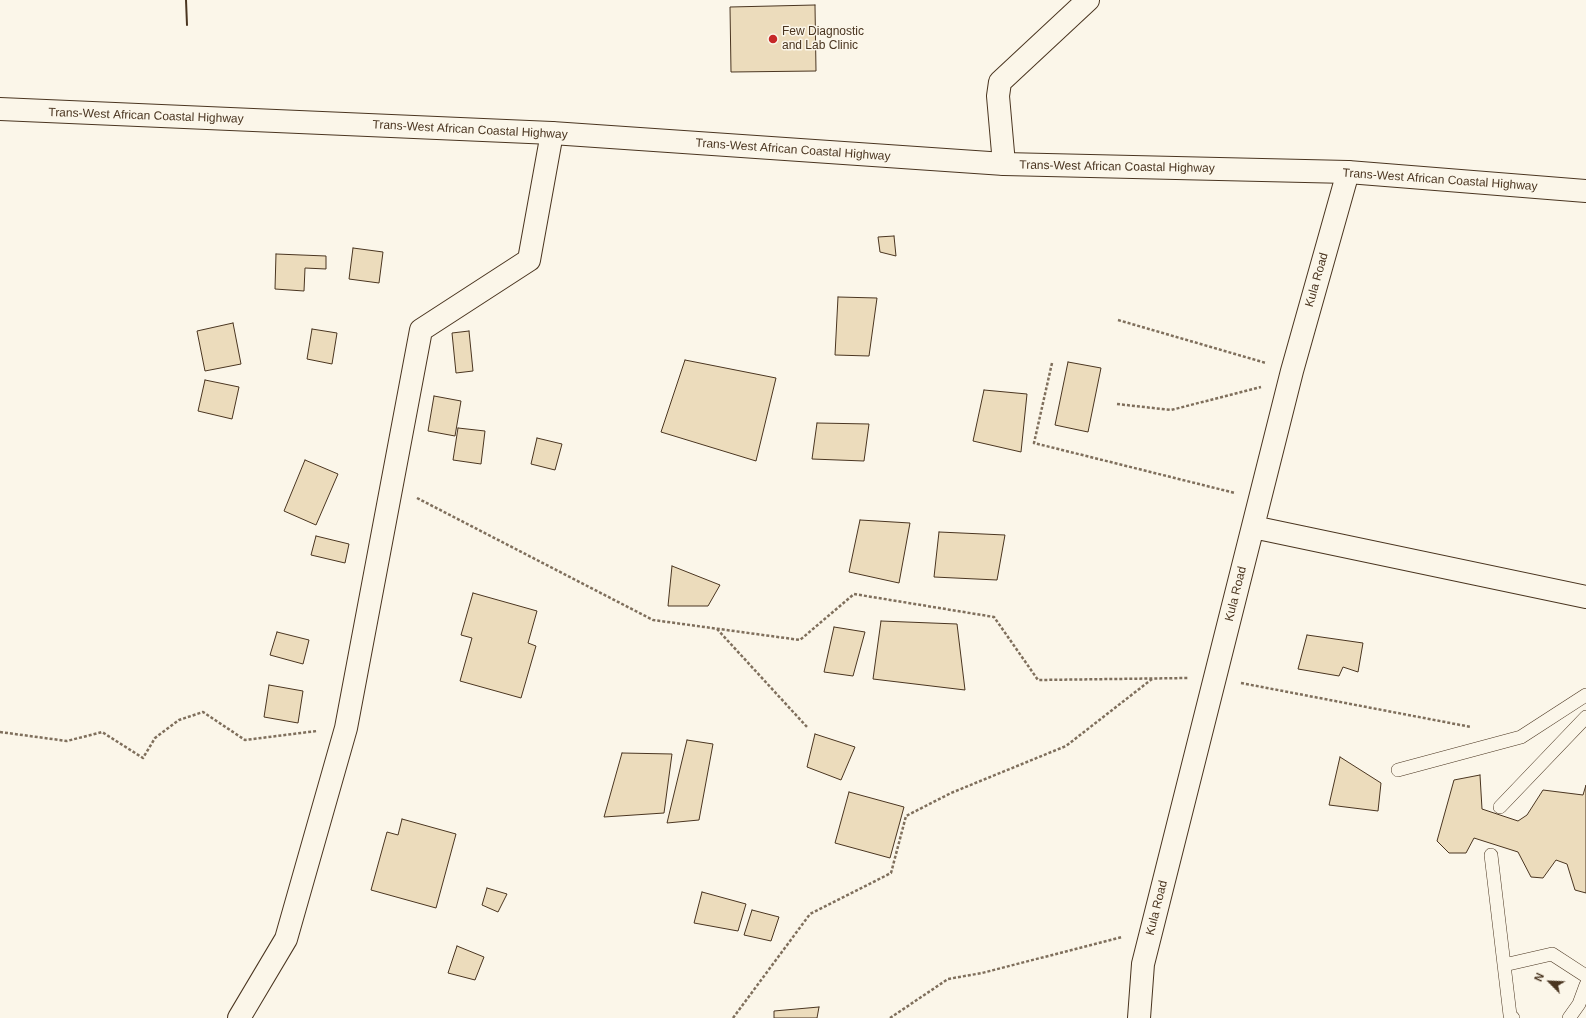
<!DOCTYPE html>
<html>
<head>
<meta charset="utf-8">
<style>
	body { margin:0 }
	#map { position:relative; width:1586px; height:1018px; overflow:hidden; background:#fbf6e9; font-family:Arial,sans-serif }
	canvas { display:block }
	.north { position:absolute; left:1530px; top:962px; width:40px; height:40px; -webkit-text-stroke:3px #fbf6e9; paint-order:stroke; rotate:294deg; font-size:11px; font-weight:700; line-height:16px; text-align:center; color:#4a3520 }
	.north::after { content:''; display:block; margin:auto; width:14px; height:18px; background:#4a3520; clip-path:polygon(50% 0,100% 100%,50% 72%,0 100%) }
</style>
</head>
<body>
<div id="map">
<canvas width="1586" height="1018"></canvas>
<div class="north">N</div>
</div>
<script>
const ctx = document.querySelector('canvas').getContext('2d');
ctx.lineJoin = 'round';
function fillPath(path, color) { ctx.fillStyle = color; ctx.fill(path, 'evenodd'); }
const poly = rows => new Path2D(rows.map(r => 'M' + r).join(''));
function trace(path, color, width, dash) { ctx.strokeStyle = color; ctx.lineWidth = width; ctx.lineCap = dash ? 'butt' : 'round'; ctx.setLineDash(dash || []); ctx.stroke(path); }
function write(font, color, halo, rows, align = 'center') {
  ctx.font = font + ' Arial,sans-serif'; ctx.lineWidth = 3; ctx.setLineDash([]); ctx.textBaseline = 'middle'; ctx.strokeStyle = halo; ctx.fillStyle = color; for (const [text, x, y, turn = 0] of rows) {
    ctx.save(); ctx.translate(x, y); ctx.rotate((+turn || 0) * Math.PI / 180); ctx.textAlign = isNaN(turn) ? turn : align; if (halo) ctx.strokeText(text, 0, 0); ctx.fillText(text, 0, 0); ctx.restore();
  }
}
const building = poly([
	[815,5,816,71,731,72,730,7,815,5],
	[894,236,896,256,880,252,878,237,894,236],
	[353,248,383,252,379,283,349,279,353,248],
	[276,254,326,256,326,269,305,268,304,291,275,289,276,254],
	[838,297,877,298,869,356,835,355,838,297],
	[233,323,241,364,205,371,197,331,233,323],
	[312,329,337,333,332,364,307,359,312,329],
	[469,331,473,371,456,373,452,333,469,331],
	[685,360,776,378,756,461,661,432,685,360],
	[1068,362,1101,368,1088,432,1055,425,1068,362],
	[205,380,239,387,232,419,198,411,205,380],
	[984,390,1027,394,1021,452,973,441,984,390],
	[434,396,461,401,455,436,428,431,434,396],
	[817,423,869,424,864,461,812,459,817,423],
	[458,428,485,431,481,464,453,460,458,428],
	[537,438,562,444,555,470,531,464,537,438],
	[305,460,338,474,316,525,284,511,305,460],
	[860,520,910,523,899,583,849,572,860,520],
	[939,532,1005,535,997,580,934,577,939,532],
	[316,536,349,544,345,563,311,555,316,536],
	[672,566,720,585,708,606,668,606,672,566],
	[473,593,537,611,528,643,536,646,521,698,460,681,472,638,461,635,473,593],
	[881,621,957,624,965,690,873,679,881,621],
	[834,627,865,632,853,676,824,672,834,627],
	[277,632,309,640,303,664,270,655,277,632],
	[1307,635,1363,643,1358,672,1343,667,1339,676,1298,669,1307,635],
	[269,685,303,691,298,723,264,717,269,685],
	[815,734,855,747,841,780,807,767,815,734],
	[687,740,713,744,699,820,667,823,687,740],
	[622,753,672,754,664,813,604,817,622,753],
	[1340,757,1381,783,1378,811,1329,805,1340,757],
	[1480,775,1482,809,1518,821,1527,815,1543,790,1583,795,1586,785,1586,893,1575,890,1567,864,1556,860,1543,878,1531,877,1518,852,1474,838,1466,853,1449,853,1437,841,1454,780,1480,775],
	[849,792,904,807,890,858,835,843,849,792],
	[402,819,456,834,436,908,371,890,387,832,398,835,402,819],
	[487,888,507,894,498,912,482,905,487,888],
	[702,892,746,904,738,931,694,923,702,892],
	[752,910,779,917,771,941,744,935,752,910],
	[457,946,484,957,475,980,448,973,457,946],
	[819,1007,817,1018,774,1018,774,1011,819,1007]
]);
fillPath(building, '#ecdcbc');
trace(building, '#4a3520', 1);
const service = poly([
	[1398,770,1521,737,1586,695],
	[1500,807,1586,717],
	[1491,855,1510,1015,1513,1018],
	[1504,965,1552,954,1586,976],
	[1569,1018,1579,1004,1586,985]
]);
const minor = poly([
	[1004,164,998,96,1000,82,1088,0],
	[1253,527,1586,597],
	[239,1018,286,939,346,728,421,330,529,260,552,133],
	[1139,1018,1143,964,1292,371,1348,172]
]);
const trunk = poly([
	[0,109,552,133,1004,164,1348,172,1586,191]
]);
trace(service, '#4a3520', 14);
trace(minor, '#4a3520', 24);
trace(trunk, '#4a3520', 24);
trace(poly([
	[1118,320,1266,363],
	[1052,363,1034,443,1235,493],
	[1117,404,1171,410,1261,387],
	[417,498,653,620,800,640,854,594,994,617,1038,680,1188,678],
	[717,629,807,727],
	[1241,683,1471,727],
	[0,732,67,741,102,732,143,758,155,738,179,720,203,712,245,740,317,731],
	[733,1018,810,914,891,873,906,816,951,793,1066,746,1152,679],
	[890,1018,948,979,982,973,1122,937]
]), '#7f6f5c', 2.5, [3, 2]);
trace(service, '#fbf6e9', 13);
trace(minor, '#fbf6e9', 22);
trace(trunk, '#fbf6e9', 22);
trace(poly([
	[186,0,187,25]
]), '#4a3520', 2);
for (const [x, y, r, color] of [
	[773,39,5,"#c62828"]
]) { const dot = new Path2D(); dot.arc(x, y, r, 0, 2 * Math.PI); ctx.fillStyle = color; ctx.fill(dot); trace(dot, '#fbf6e9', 1.5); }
write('12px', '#4a3520', '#fbf6e9', [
	["Few Diagnostic",782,32],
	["and Lab Clinic",782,46]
], 'left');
write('12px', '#4a3520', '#fbf6e9', [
	["Trans-West African Coastal Highway",146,116,2],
	["Trans-West African Coastal Highway",470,130,3],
	["Trans-West African Coastal Highway",793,150,4],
	["Trans-West African Coastal Highway",1117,167,1],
	["Trans-West African Coastal Highway",1440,180,4],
	["Kula Road",1317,280,-74],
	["Kula Road",1236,594,-76],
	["Kula Road",1157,908,-76]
]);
</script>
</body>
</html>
